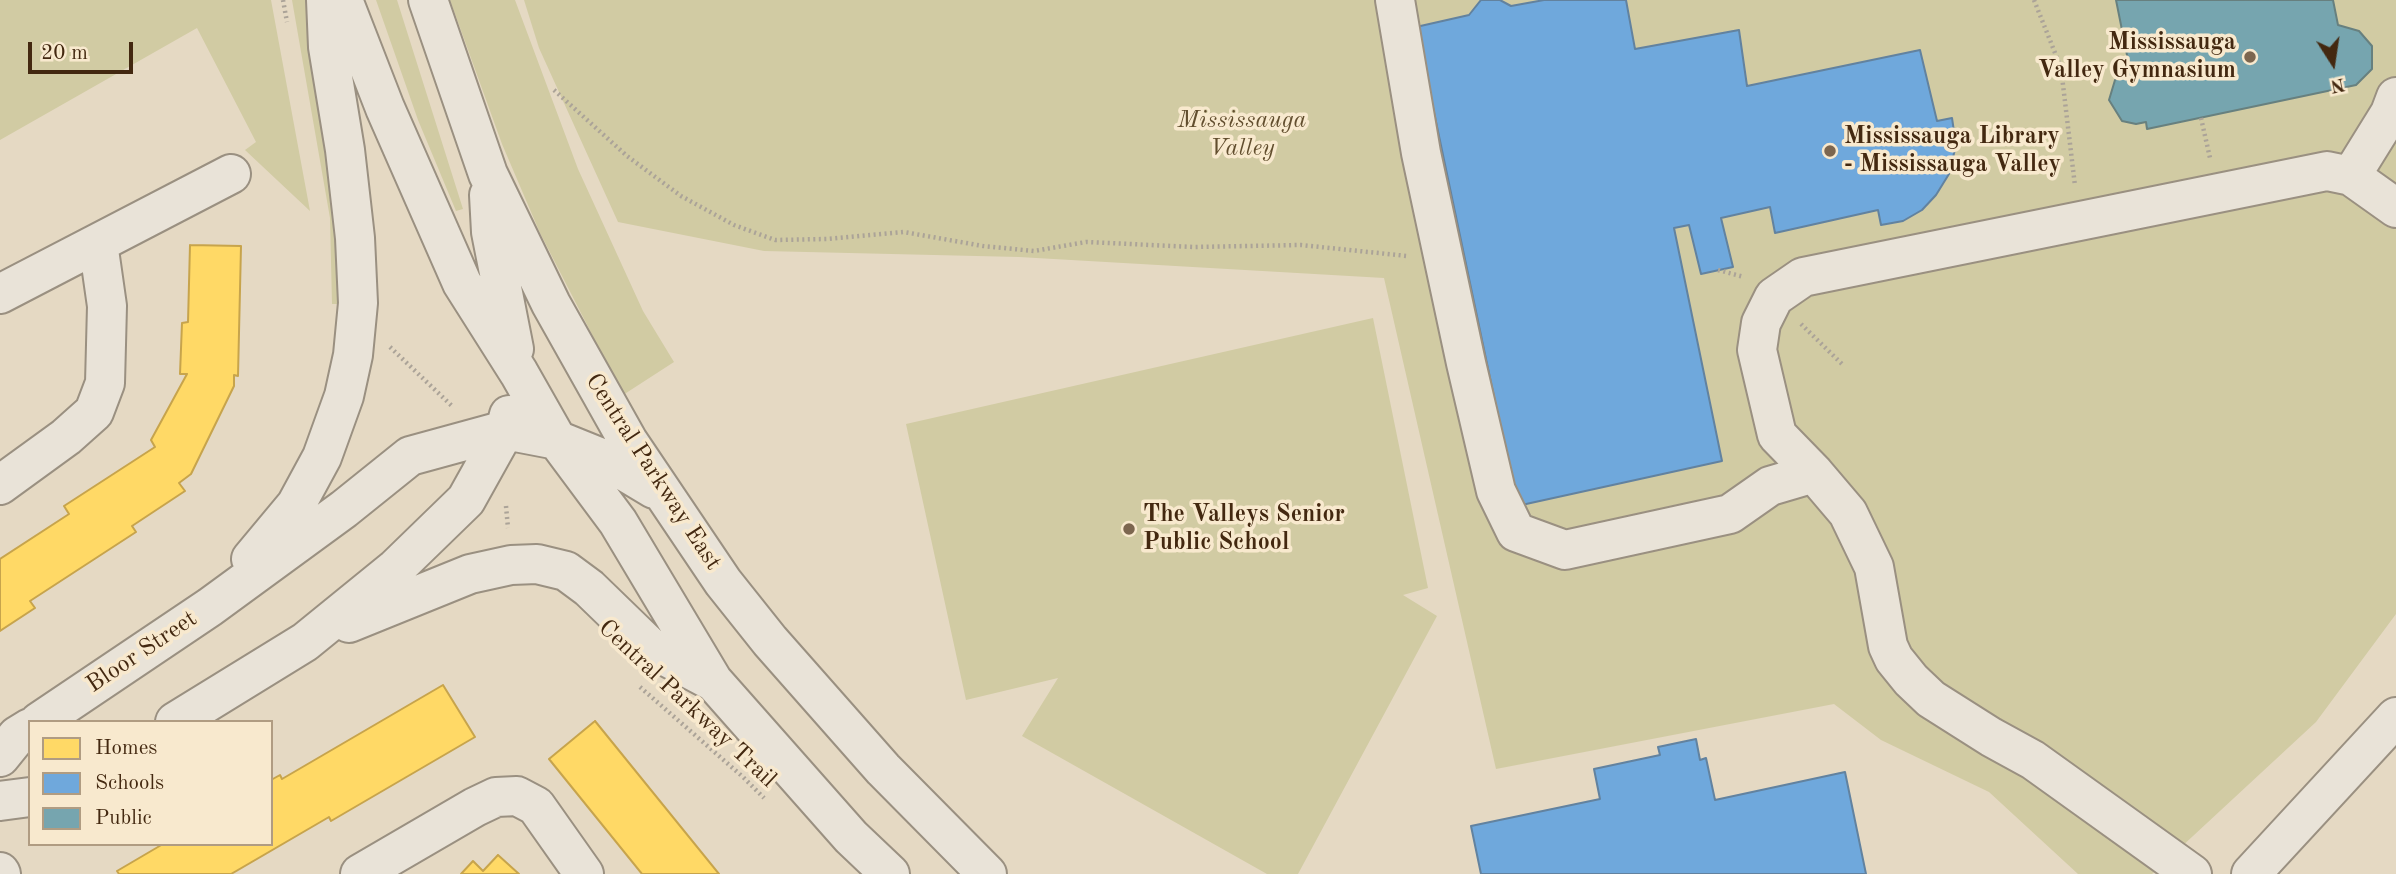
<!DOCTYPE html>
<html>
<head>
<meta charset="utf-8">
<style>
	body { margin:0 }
	#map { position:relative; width:2396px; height:874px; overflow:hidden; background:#e5d9c3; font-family:"Old Standard TT",serif }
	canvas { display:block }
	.legend { position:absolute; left:28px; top:720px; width:245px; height:126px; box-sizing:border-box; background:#f8e9ce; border:2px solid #b09c82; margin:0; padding:9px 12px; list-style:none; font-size:21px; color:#432810 }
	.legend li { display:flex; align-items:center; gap:14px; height:35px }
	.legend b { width:35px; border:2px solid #b09c82 }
	.north { position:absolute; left:2298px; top:28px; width:70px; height:70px; -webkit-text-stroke:5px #f8e9ce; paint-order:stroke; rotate:168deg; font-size:19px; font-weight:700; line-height:28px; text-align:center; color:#432810 }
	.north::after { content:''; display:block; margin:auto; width:24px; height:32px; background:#432810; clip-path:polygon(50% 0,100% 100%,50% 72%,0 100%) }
	.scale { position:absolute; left:28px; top:42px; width:105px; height:32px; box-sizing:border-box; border:4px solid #432810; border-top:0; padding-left:9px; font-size:21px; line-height:24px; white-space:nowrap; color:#432810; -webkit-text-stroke:5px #f8e9ce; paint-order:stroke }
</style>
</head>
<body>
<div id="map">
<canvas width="2396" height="874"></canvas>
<ul class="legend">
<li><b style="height:19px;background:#ffd966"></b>Homes</li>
<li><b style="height:19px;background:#6fa8dc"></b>Schools</li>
<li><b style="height:19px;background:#76a5af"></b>Public</li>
</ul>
<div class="north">N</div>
<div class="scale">20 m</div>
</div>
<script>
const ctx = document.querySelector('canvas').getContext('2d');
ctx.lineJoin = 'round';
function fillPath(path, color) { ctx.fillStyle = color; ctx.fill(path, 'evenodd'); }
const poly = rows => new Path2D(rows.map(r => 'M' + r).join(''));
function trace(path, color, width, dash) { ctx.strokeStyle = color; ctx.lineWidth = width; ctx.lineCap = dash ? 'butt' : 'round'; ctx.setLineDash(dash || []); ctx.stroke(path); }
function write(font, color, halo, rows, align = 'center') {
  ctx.font = font + ' "Old Standard TT",serif'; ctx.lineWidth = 7; ctx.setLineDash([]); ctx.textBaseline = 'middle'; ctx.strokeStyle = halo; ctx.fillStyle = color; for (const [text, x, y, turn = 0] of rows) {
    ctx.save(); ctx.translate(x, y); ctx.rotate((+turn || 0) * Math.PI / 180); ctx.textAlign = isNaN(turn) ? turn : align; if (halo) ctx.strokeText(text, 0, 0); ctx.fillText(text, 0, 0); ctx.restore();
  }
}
fillPath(poly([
	[0,0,271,0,310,211,245,150,256,142,197,28,0,140],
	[292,0,310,0,343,304,332,304,330,218],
	[376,0,397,0,463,209,456,211,418,120],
	[450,0,515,0,578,169,643,311,674,362,623,395,540,233,502,144],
	[524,0,2396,0,2396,614,2316,722,2152,874,2078,874,1989,792,1881,740,1834,704,1496,769,1384,278,1019,257,764,251,618,222,539,48],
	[1373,318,1428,588,1403,595,1437,616,1298,874,1267,874,1022,736,1058,678,966,700,906,424]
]), '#d1cba3');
const homes = poly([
	[190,245,241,246,238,376,234,375,234,386,191,474,179,483,185,491,132,526,136,532,30,601,35,608,0,631,0,559,69,514,64,506,155,447,151,440,187,374,180,374,182,323,188,322,190,245],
	[443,685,475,737,331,821,329,817,231,874,119,874,117,871,163,844,271,844,271,780,280,775,282,779,443,685],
	[595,721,719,874,642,874,549,759,595,721],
	[498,855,519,874,461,874,473,861,483,871,498,855]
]);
fillPath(homes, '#ffd966');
trace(homes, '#c7a44c', 2);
const schools = poly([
	[1481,0,1500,0,1511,6,1544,0,1626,0,1635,49,1739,30,1747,86,1920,50,1937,121,1952,118,1956,145,1949,174,1936,195,1922,210,1903,221,1881,225,1878,210,1775,233,1770,207,1721,218,1733,267,1701,274,1689,225,1674,228,1722,461,1517,506,1416,27,1469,15,1481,0],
	[1696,739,1700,760,1706,758,1715,800,1845,772,1866,874,1481,874,1471,826,1600,799,1594,769,1660,755,1658,747,1696,739]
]);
fillPath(schools, '#6fa8dc');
trace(schools, '#62829f', 2);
const public = poly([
	[2116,0,2333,0,2338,25,2359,31,2372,46,2372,69,2356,85,2147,129,2146,122,2136,124,2122,121,2109,100,2115,80,2130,70,2116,0]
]);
fillPath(public, '#76a5af');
trace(public, '#67807f', 2);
const minor = poly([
	[343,0,385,108,462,283,519,373,557,440,618,522,713,681,851,837,890,874],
	[428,0,488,174,551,304,628,441,723,582,770,641,883,769,987,874],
	[1395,0,1421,153,1466,363,1496,491,1516,532,1565,550,1730,514,1770,486,1814,473],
	[2351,176,2390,113,2396,97],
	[489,195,491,232,514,349],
	[0,294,231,174],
	[0,485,66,437,94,412,105,383,107,306,98,243],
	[251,559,296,505,322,457,344,396,353,355,358,303,355,238,345,150,328,47,326,0],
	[349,623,470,574,511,565,537,564,566,571,589,588,652,649,712,681],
	[39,722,210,607,344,509,410,456,505,430,557,440,604,459,654,489],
	[175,722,305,642,396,568,466,500,505,430,509,415],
	[0,757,17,736,30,728],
	[0,801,30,797],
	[0,872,1,874],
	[360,874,475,807,496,797,517,796,536,806,584,874],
	[2192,874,2033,760,1991,737,1931,699,1911,680,1894,659,1888,646,1874,567,1848,513,1814,473,1777,435,1757,350,1761,323,1774,297,1803,277,2327,171,2351,176,2396,208],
	[2251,874,2396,717]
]);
trace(minor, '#9a9081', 42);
trace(poly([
	[283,0,287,22],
	[2034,0,2061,68,2075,186],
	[554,90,627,156,681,196,734,225,775,240,827,239,904,232,983,246,1034,251,1086,242,1194,247,1301,245,1407,256],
	[2201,118,2210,158],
	[1718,270,1744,277],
	[1801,324,1843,365],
	[390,347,452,406],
	[506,506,508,528],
	[640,687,743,777,764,798]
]), '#aba398', 4.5, [2, 3.5]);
trace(minor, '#e9e3d8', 38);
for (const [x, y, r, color] of [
	[2250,57,7,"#7c664f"],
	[1830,151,7,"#7c664f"],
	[1129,529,7,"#7c664f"]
]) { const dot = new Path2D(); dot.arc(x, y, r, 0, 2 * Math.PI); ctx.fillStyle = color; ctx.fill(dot); trace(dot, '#f8e9ce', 2.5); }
write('bold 24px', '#432810', '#f8e9ce', [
	["Mississauga",2236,43,"right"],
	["Valley Gymnasium",2236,71,"right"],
	["Mississauga Library",1844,137],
	["- Mississauga Valley",1844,165],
	["The Valleys Senior",1143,515],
	["Public School",1143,543]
], 'left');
write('italic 24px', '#624e2e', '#f8e9ce', [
	["Mississauga",1242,121],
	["Valley",1242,149]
]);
write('24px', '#432810', '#f8e9ce', [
	["Central Parkway East",653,472,57],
	["Bloor Street",142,652,-34],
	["Central Parkway Trail",687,704,43]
]);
</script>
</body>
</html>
